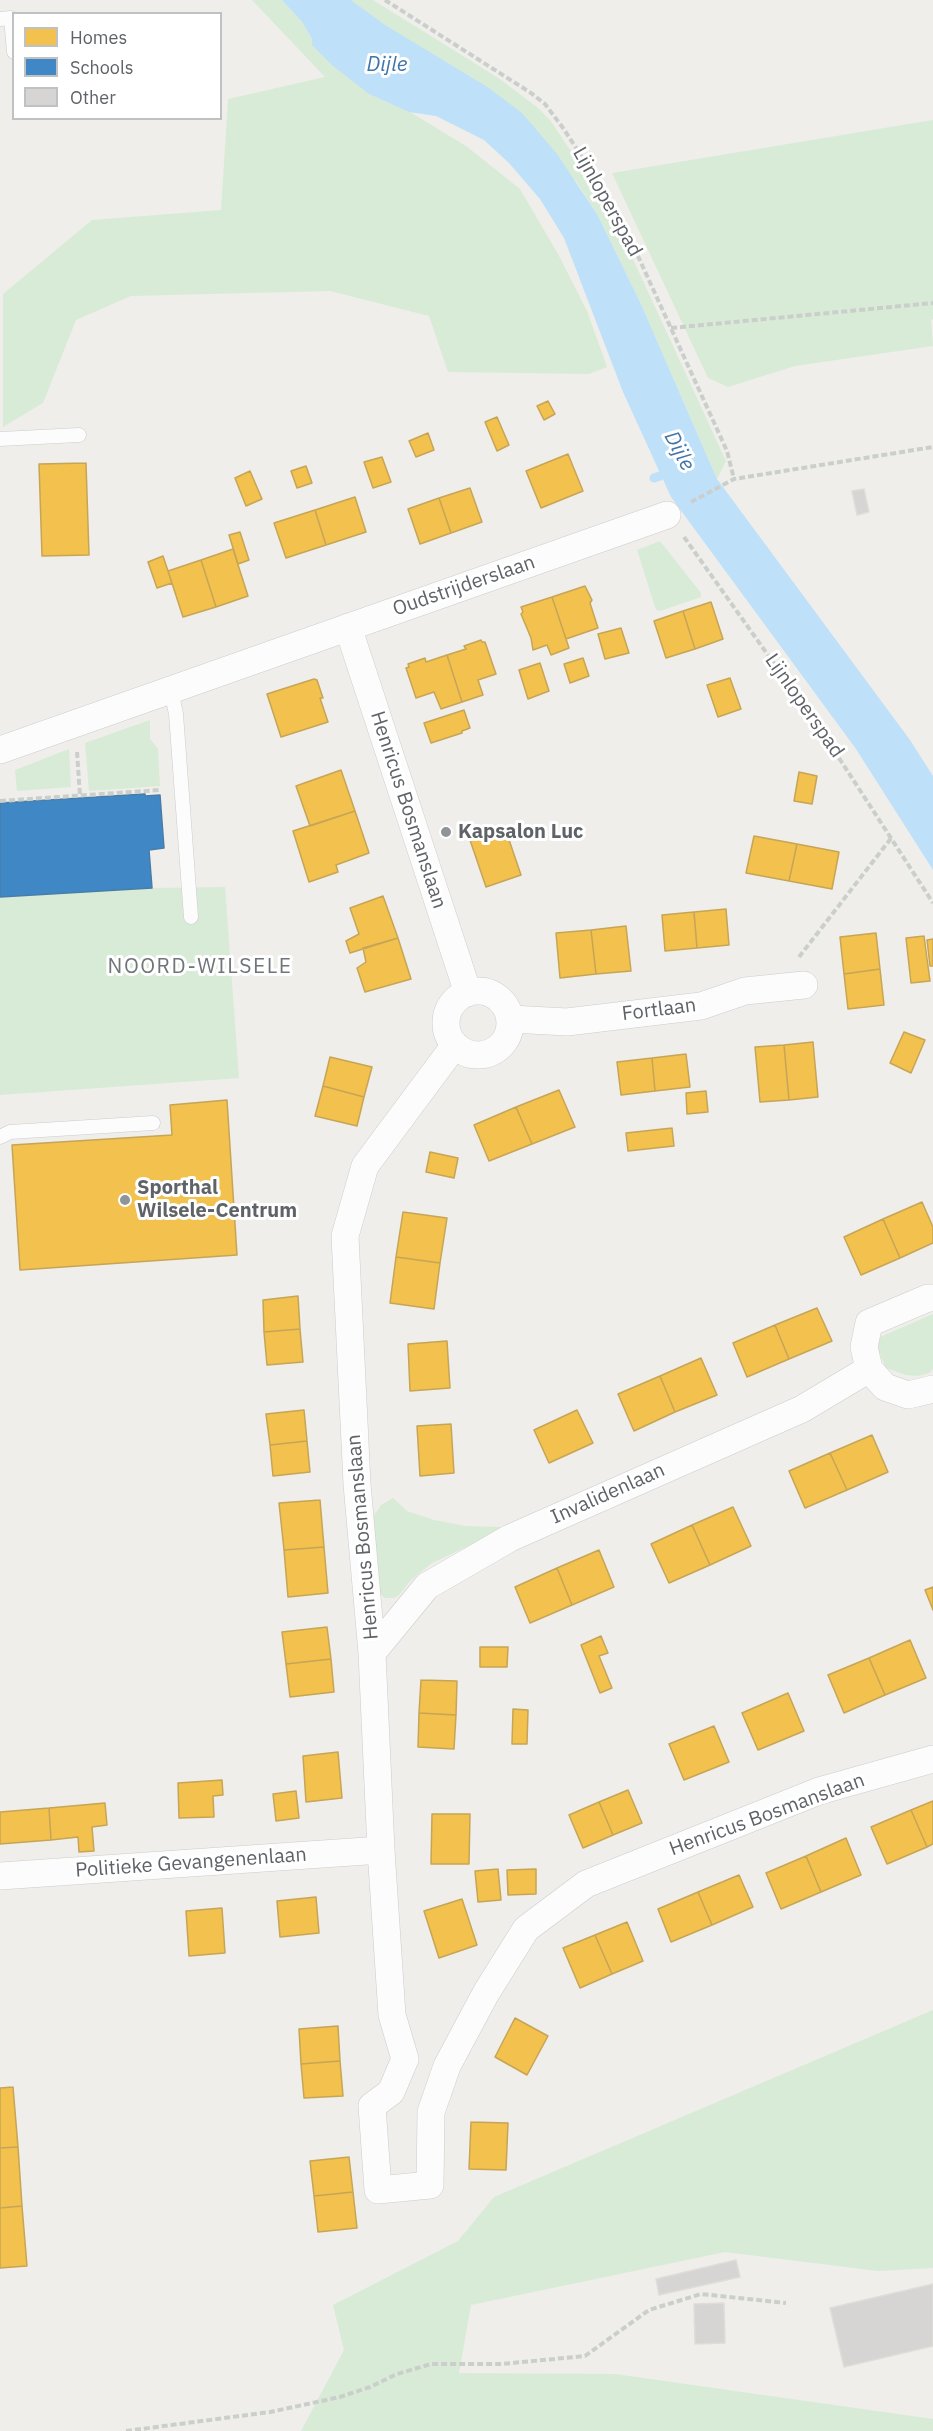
<!DOCTYPE html>
<html>
<head>
<meta charset="utf-8">
<style>
	body { margin:0 }
	#map { position:relative; width:933px; height:2431px; overflow:hidden; background:#efeeea; font-family:"IBM Plex Sans",sans-serif }
	canvas { display:block }
	.legend { position:absolute; left:12px; top:12px; width:210px; height:108px; box-sizing:border-box; background:#fff; border:2px solid #bfc1c3; margin:0; padding:8px 10px; list-style:none; font-size:18px; color:#5f6368 }
	.legend li { display:flex; align-items:center; gap:12px; height:30px }
	.legend b { width:30px; border:2px solid #bfc1c3 }
</style>
</head>
<body>
<div id="map">
<canvas width="933" height="2431"></canvas>
<ul class="legend">
<li><b style="height:16px;background:#f2c14e"></b>Homes</li>
<li><b style="height:16px;background:#3f88c5"></b>Schools</li>
<li><b style="height:16px;background:#d6d5d3"></b>Other</li>
</ul>
</div>
<script>
const ctx = document.querySelector('canvas').getContext('2d');
ctx.lineJoin = 'round';
function fillPath(path, color) { ctx.fillStyle = color; ctx.fill(path, 'evenodd'); }
const poly = rows => new Path2D(rows.map(r => 'M' + r).join(''));
function trace(path, color, width, dash) { ctx.strokeStyle = color; ctx.lineWidth = width; ctx.lineCap = dash ? 'butt' : 'round'; ctx.setLineDash(dash || []); ctx.stroke(path); }
function write(font, color, halo, rows, align = 'center') {
  ctx.font = font + ' "IBM Plex Sans",sans-serif'; ctx.lineWidth = 6; ctx.setLineDash([]); ctx.textBaseline = 'middle'; ctx.strokeStyle = halo; ctx.fillStyle = color; for (const [text, x, y, turn = 0] of rows) {
    ctx.save(); ctx.translate(x, y); ctx.rotate((+turn || 0) * Math.PI / 180); ctx.textAlign = isNaN(turn) ? turn : align; if (halo) ctx.strokeText(text, 0, 0); ctx.fillText(text, 0, 0); ctx.restore();
  }
}
fillPath(poly([
	[252,0,282,0,302,22,312,39,369,94,410,112,466,146,520,189,558,254,587,311,607,367,589,374,448,372,429,316,330,291,131,296,76,320,43,403,3,427,3,294,92,220,221,210,228,99,325,77],
	[351,0,373,0,500,79,538,108,550,120,597,190,620,231,656,309,726,461,717,479,641,304,597,214,576,181],
	[933,120,933,319,931,320,933,346,795,366,728,387,708,378,612,173],
	[660,541,701,593,701,597,660,611,656,610,637,550],
	[150,720,150,739,158,749,160,786,89,791,85,743],
	[69,749,71,787,17,791,15,770],
	[225,887,239,1078,0,1095,0,897,152,888],
	[933,1314,933,1369,929,1373,918,1376,906,1375,886,1368,878,1349,880,1337],
	[393,1498,407,1511,434,1520,466,1526,502,1527,503,1530,432,1563,411,1580,399,1595,394,1598,385,1598,378,1592,372,1524,373,1517,381,1505],
	[933,2010,933,2268,878,2271,725,2252,471,2305,459,2373,615,2374,933,2419,933,2431,301,2431,344,2350,333,2305,458,2241,494,2197]
]), '#d8ebd6');
fillPath(poly([
	[282,0,351,0,385,25,489,88,522,113,557,154,597,214,641,304,717,479,910,740,933,776,933,870,856,749,671,497,623,392,564,238,540,199,509,163,484,140,436,116,409,112,369,94,332,65,312,45,312,39,302,22]
]), '#bfe0f9');
const homes = poly([
	[548,401,555,414,544,420,537,406,548,401],
	[497,417,509,445,497,451,485,422,497,417],
	[428,433,434,450,416,457,409,441,428,433],
	[568,454,583,491,541,508,526,471,568,454],
	[382,457,391,482,373,488,364,462,382,457],
	[86,463,89,555,42,556,39,464,86,463],
	[306,466,312,483,297,488,291,471,306,466],
	[250,471,262,499,246,506,235,478,250,471],
	[470,488,482,522,451,533,439,498,470,488],
	[355,497,366,532,326,545,315,510,355,497],
	[439,498,451,533,420,544,408,509,439,498],
	[315,510,326,545,286,558,274,523,315,510],
	[240,532,249,560,238,564,229,535,240,532],
	[233,549,248,596,216,607,201,560,233,549],
	[163,556,172,583,157,588,148,562,163,556],
	[201,560,216,607,183,617,168,571,201,560],
	[585,586,592,600,590,603,598,628,566,639,552,597,585,586],
	[552,597,569,648,551,655,547,645,533,650,531,638,521,614,523,612,521,607,552,597],
	[711,602,723,639,695,649,683,611,711,602],
	[683,611,695,649,666,658,654,621,683,611],
	[621,628,629,653,605,659,598,634,621,628],
	[481,640,482,642,485,642,496,674,478,680,483,695,462,702,447,655,466,649,464,646,481,640],
	[447,655,462,702,441,709,434,692,416,698,406,668,409,667,408,664,425,658,426,662,447,655],
	[583,658,589,676,570,683,564,664,583,658],
	[540,663,549,691,528,699,519,670,540,663],
	[730,678,741,709,718,717,707,685,730,678],
	[314,679,317,680,323,698,320,698,328,722,281,737,267,694,314,679],
	[464,710,470,728,462,731,462,733,431,743,424,723,464,710],
	[341,770,355,811,310,826,296,786,341,770],
	[799,772,817,776,812,804,794,801,799,772],
	[355,811,369,853,336,865,338,872,309,882,293,831,355,811],
	[505,828,521,875,486,887,470,840,505,828],
	[754,836,797,844,789,881,746,873,754,836],
	[797,844,839,852,832,889,789,881,797,844],
	[383,896,398,938,350,953,346,941,359,934,350,908,383,896],
	[726,909,729,945,697,948,694,912,726,909],
	[694,912,697,948,665,951,662,915,694,912],
	[626,926,631,971,596,974,591,930,626,926],
	[591,930,596,974,560,978,556,933,591,930],
	[876,933,880,969,844,974,840,937,876,933],
	[924,936,930,981,911,983,906,938,924,936],
	[398,938,411,979,365,992,357,968,366,962,363,948,398,938],
	[933,939,933,966,930,966,927,940,933,939],
	[880,969,884,1005,848,1009,844,974,880,969],
	[904,1032,925,1040,911,1073,890,1063,904,1032],
	[813,1042,818,1097,789,1100,784,1045,813,1042],
	[784,1045,789,1100,760,1102,755,1047,784,1045],
	[686,1054,690,1087,655,1091,652,1058,686,1054],
	[330,1057,372,1067,364,1097,323,1086,330,1057],
	[652,1058,655,1091,621,1095,617,1062,652,1058],
	[323,1086,364,1097,357,1126,315,1116,323,1086],
	[559,1090,575,1127,532,1144,516,1107,559,1090],
	[706,1091,708,1112,687,1114,686,1093,706,1091],
	[227,1100,237,1255,20,1270,12,1145,172,1135,170,1105,227,1100],
	[516,1107,532,1144,489,1161,474,1125,516,1107],
	[672,1128,674,1146,628,1151,626,1133,672,1128],
	[430,1152,458,1158,454,1178,426,1172,430,1152],
	[922,1202,933,1227,933,1243,900,1258,883,1219,922,1202],
	[403,1212,447,1218,440,1263,396,1257,403,1212],
	[883,1219,900,1258,861,1275,844,1237,883,1219],
	[396,1257,440,1263,434,1309,390,1303,396,1257],
	[298,1296,300,1329,264,1332,263,1300,298,1296],
	[817,1308,832,1341,789,1359,775,1325,817,1308],
	[775,1325,789,1359,747,1377,733,1343,775,1325],
	[300,1329,303,1362,267,1365,264,1332,300,1329],
	[447,1341,450,1388,410,1391,408,1344,447,1341],
	[701,1358,717,1395,675,1412,660,1376,701,1358],
	[660,1376,675,1412,634,1431,618,1394,660,1376],
	[304,1410,307,1441,270,1445,266,1414,304,1410],
	[577,1410,593,1443,549,1463,534,1430,577,1410],
	[451,1424,454,1473,420,1476,417,1426,451,1424],
	[872,1435,888,1472,847,1490,830,1453,872,1435],
	[307,1441,310,1472,273,1476,270,1445,307,1441],
	[830,1453,847,1490,805,1508,789,1471,830,1453],
	[320,1500,324,1547,284,1550,279,1503,320,1500],
	[733,1507,751,1546,710,1565,692,1525,733,1507],
	[692,1525,710,1565,669,1583,651,1544,692,1525],
	[324,1547,328,1593,288,1597,284,1550,324,1547],
	[599,1550,614,1587,572,1605,557,1568,599,1550],
	[557,1568,572,1605,530,1623,515,1587,557,1568],
	[933,1587,933,1610,925,1590,933,1587],
	[327,1627,331,1659,286,1664,282,1632,327,1627],
	[601,1636,608,1653,599,1656,612,1688,600,1693,581,1645,601,1636],
	[910,1640,926,1678,885,1695,869,1658,910,1640],
	[480,1647,508,1647,507,1667,480,1667,480,1647],
	[869,1658,885,1695,844,1713,828,1675,869,1658],
	[331,1659,334,1692,290,1697,286,1664,331,1659],
	[421,1680,457,1681,456,1715,419,1713,421,1680],
	[788,1693,804,1731,758,1750,742,1713,788,1693],
	[513,1709,528,1710,527,1744,512,1744,513,1709],
	[419,1713,456,1715,454,1749,418,1747,419,1713],
	[714,1726,729,1762,684,1780,669,1744,714,1726],
	[338,1752,342,1798,306,1802,303,1756,338,1752],
	[222,1780,223,1795,213,1796,214,1817,179,1818,178,1783,222,1780],
	[628,1790,642,1823,613,1835,599,1802,628,1790],
	[296,1791,299,1818,276,1821,273,1794,296,1791],
	[933,1801,933,1844,927,1847,911,1810,933,1801],
	[599,1802,613,1835,583,1848,569,1815,599,1802],
	[105,1803,107,1825,92,1827,94,1851,79,1852,78,1837,51,1840,49,1808,105,1803],
	[49,1808,51,1840,0,1844,0,1812,49,1808],
	[911,1810,927,1847,887,1864,871,1827,911,1810],
	[432,1814,470,1814,469,1864,431,1864,432,1814],
	[846,1838,861,1875,821,1892,806,1856,846,1838],
	[806,1856,821,1892,781,1909,766,1873,806,1856],
	[498,1869,501,1900,478,1902,475,1871,498,1869],
	[536,1869,536,1894,508,1895,507,1870,536,1869],
	[739,1875,753,1907,712,1925,698,1892,739,1875],
	[698,1892,712,1925,671,1942,658,1909,698,1892],
	[316,1897,319,1933,280,1937,277,1901,316,1897],
	[462,1899,477,1945,439,1958,424,1911,462,1899],
	[222,1908,225,1953,189,1956,186,1911,222,1908],
	[627,1922,643,1961,612,1974,595,1935,627,1922],
	[595,1935,612,1974,580,1988,563,1948,595,1935],
	[515,2018,548,2036,527,2075,495,2057,515,2018],
	[338,2026,340,2061,301,2064,299,2029,338,2026],
	[340,2061,343,2096,304,2098,301,2064,340,2061],
	[13,2087,18,2147,0,2148,0,2088,13,2087],
	[471,2122,508,2123,506,2170,469,2169,471,2122],
	[18,2147,22,2206,0,2208,0,2148,18,2147],
	[349,2157,353,2192,314,2196,310,2161,349,2157],
	[353,2192,357,2228,318,2232,314,2196,353,2192],
	[22,2206,27,2266,0,2268,0,2208,22,2206]
]);
fillPath(homes, '#f2c14e');
trace(homes, '#c6a556', 1.5);
const schools = poly([
	[145,794,145,796,160,795,164,848,149,850,152,888,0,897,0,803,145,794]
]);
fillPath(schools, '#3f88c5');
trace(schools, '#497da9', 1.5);
trace(poly([
	[654,478,672,472]
]), '#bfe0f9', 9);
const building = poly([
	[864,489,869,512,857,515,852,491,864,489],
	[736,2260,740,2277,659,2295,656,2279,736,2260],
	[933,2284,933,2346,844,2367,830,2308,933,2284],
	[724,2303,725,2343,695,2344,694,2304,724,2303]
]);
fillPath(building, '#d6d5d3');
trace(building, '#deddd9', 1.5);
const service = poly([
	[0,19,11,18,14,52],
	[0,439,79,435],
	[171,690,176,714,191,917],
	[0,1137,10,1132,153,1123]
]);
const minor = poly([
	[348,627,468,993],
	[0,750,667,515],
	'446 1023a32 32 0 1 1 64 0a32 32 0 1 1-64 0Z',
	[511,1019,567,1022,701,1006,745,991,804,985],
	[455,1045,365,1166,345,1236,357,1484,372,1653,381,1850,392,2015,405,2059,391,2092,372,2106,378,2190,430,2185,431,2112,447,2066,486,1993,526,1929,586,1884,819,1791,933,1759],
	[933,1298,928,1298,869,1323,864,1347,869,1369,885,1387,908,1395,933,1389],
	[372,1653,427,1586,510,1538,802,1409,869,1369],
	[0,1876,381,1850]
]);
trace(service, '#cbcccc', 15);
trace(minor, '#cbcccc', 28);
trace(poly([
	[385,0,531,93,545,104,563,128,609,198,632,243,727,451,734,479],
	[671,328,933,303],
	[691,502,734,479,933,447],
	[684,537,817,724,933,903],
	[77,752,80,796],
	[0,801,160,790],
	[799,957,892,837],
	[126,2431,270,2412,340,2397,370,2387,397,2374,431,2364,502,2364,585,2356,649,2310,701,2294,786,2303]
]), '#cacfcc', 4, [6, 3]);
trace(service, '#fdfcfc', 14);
trace(minor, '#fdfcfc', 27);
for (const [x, y, r, color] of [
	[446,832,6,"#919496"],
	[125,1200,6,"#919496"]
]) { const dot = new Path2D(); dot.arc(x, y, r, 0, 2 * Math.PI); ctx.fillStyle = color; ctx.fill(dot); trace(dot, '#fff', 2); }
write('20px', '#5f6368', '#fff', [
	["Lijnloperspad",607,202,61],
	["Oudstrijderslaan",464,586,-19],
	["Lijnloperspad",804,706,55],
	["Henricus Bosmanslaan",408,810,72],
	["Fortlaan",659,1010,-7],
	["Invalidenlaan",608,1494,-24],
	["Henricus Bosmanslaan",363,1537,-95],
	["Henricus Bosmanslaan",767,1815,-20],
	["Politieke Gevangenenlaan",191,1863,-4]
]);
write('bold 20px', '#5f6368', '#fff', [
	["Kapsalon Luc",458,832],
	["Sporthal",137,1188],
	["Wilsele-Centrum",137,1211]
], 'left');
write('italic 21px', '#4174aa', '#fff', [
	["Dijle",387,65],
	["Dijle",679,451,62]
]);
ctx.letterSpacing = '1.5px';
write('21px', '#70757a', '#fff', [
	["NOORD-WILSELE",200,967]
]);
ctx.letterSpacing = '0px';
</script>
</body>
</html>
